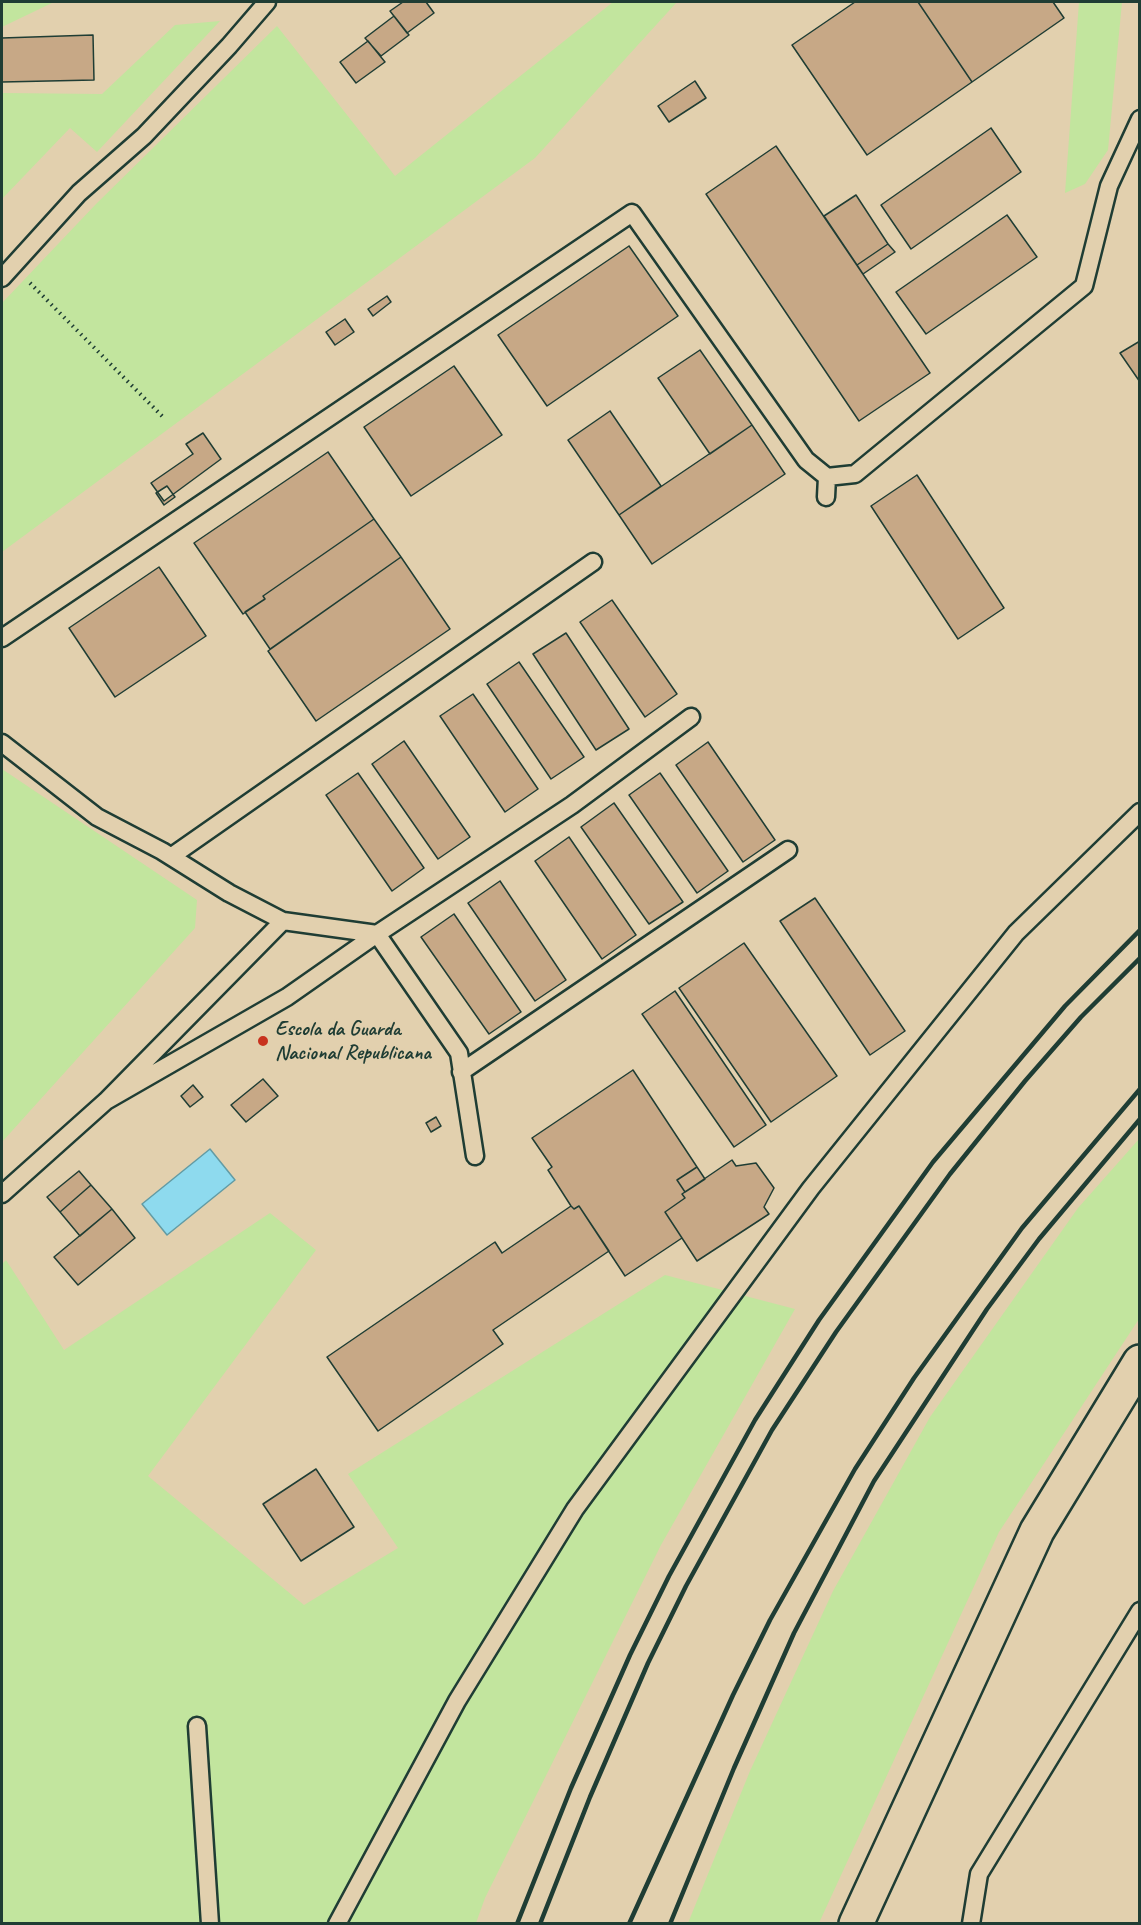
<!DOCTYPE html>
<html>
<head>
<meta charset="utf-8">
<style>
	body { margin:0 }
	#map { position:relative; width:1141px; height:1925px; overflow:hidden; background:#e2d0ae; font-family:Caveat,sans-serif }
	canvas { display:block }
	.frame { position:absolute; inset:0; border:3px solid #1f3d34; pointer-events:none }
</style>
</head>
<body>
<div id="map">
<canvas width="1141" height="1925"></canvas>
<div class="frame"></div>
</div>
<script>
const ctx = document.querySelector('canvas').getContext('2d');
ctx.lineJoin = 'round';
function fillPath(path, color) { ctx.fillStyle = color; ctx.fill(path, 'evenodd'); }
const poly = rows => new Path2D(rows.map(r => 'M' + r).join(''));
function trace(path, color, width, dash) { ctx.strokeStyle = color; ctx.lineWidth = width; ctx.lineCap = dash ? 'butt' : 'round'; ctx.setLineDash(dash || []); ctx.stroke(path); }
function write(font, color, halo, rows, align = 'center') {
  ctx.font = font + ' Caveat,sans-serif'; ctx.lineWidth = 4.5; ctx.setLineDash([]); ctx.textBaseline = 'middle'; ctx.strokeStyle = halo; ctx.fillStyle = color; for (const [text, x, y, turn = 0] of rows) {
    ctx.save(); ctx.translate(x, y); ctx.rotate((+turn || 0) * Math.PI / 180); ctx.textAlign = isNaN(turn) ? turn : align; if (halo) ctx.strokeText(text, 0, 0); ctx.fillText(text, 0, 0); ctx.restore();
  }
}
fillPath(poly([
	[2,2,54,2,2,27],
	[613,2,677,2,535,158,2,552,2,303,96,204,277,26,395,176],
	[1079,2,1122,2,1108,150,1085,184,1065,193],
	[220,21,97,152,70,128,2,199,2,93,102,94,175,25],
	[2,769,197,900,195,928,2,1142],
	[1139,1139,1139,1319,999,1532,819,1923,688,1923,750,1771,833,1591,930,1417,1078,1208],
	[270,1213,316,1250,148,1476,304,1605,398,1548,348,1474,665,1275,795,1309,661,1545,485,1898,476,1923,2,1923,2,1264,6,1260,64,1350]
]), '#c2e59e');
const water = poly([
	[210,1149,235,1180,167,1235,142,1204,210,1149]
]);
fillPath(water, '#8edaee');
trace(water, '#629ba4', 1.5);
const building = poly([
	[403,2,426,2,434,13,407,33,390,11,403,2],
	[855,2,918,2,972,82,867,155,792,45,855,2],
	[918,2,1053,2,1064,18,972,82,918,2],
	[394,16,409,35,381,56,365,38,394,16],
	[93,35,94,80,2,82,2,38,93,35],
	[368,41,385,62,356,83,340,62,368,41],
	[695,81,706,98,669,122,658,106,695,81],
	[991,128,1021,172,911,249,881,205,991,128],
	[776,146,930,373,859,421,706,194,776,146],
	[856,195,888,244,857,265,824,216,856,195],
	[1007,215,1037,257,926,334,896,292,1007,215],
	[888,244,895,252,863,274,857,265,888,244],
	[629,246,678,316,547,406,498,335,629,246],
	[387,296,391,302,373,316,368,309,387,296],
	[345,319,354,332,335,345,326,332,345,319],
	[1140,341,1140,382,1120,353,1140,341],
	[700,350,752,425,710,454,658,378,700,350],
	[454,366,502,435,411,496,364,427,454,366],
	[610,411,661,486,619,515,568,440,610,411],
	[752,425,785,474,652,564,619,515,752,425],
	[203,433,221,459,164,501,151,483,193,454,186,444,203,433],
	[328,452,374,519,263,596,265,599,243,614,194,543,328,452],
	[917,475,1004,608,958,639,871,506,917,475],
	[167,486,175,497,164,505,156,493,167,486],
	[374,519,401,557,270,649,245,612,265,599,263,596,374,519],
	[401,557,450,629,316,721,268,651,401,557],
	[159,567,206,636,115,697,69,628,159,567],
	[612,600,677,694,645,717,580,622,612,600],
	[566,633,629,729,596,750,533,654,566,633],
	[519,662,584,757,551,779,487,684,519,662],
	[473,694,538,789,505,812,440,716,473,694],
	[404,741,470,837,438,859,372,764,404,741],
	[708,742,775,840,743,862,676,765,708,742],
	[358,773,424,868,392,891,326,795,358,773],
	[660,773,728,871,697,893,629,795,660,773],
	[614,803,683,902,649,924,581,827,614,803],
	[569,837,636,935,602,959,535,861,569,837],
	[500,881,566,980,535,1001,468,903,500,881],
	[815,898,905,1031,870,1055,780,921,815,898],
	[454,914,521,1012,489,1034,421,937,454,914],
	[744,943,837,1076,771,1122,679,988,744,943],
	[675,991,766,1125,734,1147,642,1014,675,991],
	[633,1070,697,1167,677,1180,685,1192,682,1194,685,1198,665,1212,682,1238,625,1276,579,1206,574,1209,571,1206,548,1170,552,1167,532,1138,633,1070],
	[263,1079,278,1096,246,1122,231,1105,263,1079],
	[193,1085,203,1097,190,1107,181,1096,193,1085],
	[436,1117,441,1126,431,1132,426,1123,436,1117],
	[732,1160,736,1166,756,1163,774,1188,764,1207,769,1214,697,1261,665,1212,685,1198,682,1194,732,1160],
	[697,1167,705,1179,685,1192,677,1180,697,1167],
	[79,1171,91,1185,60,1212,47,1197,79,1171],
	[91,1185,112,1209,80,1236,60,1212,91,1185],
	[571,1206,574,1209,579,1206,609,1251,493,1330,503,1344,378,1431,327,1357,495,1242,502,1253,571,1206],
	[112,1209,135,1238,78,1285,54,1257,112,1209],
	[316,1469,354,1527,301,1561,263,1504,316,1469]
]);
fillPath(building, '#c7a886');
trace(building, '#1f3d34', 1.5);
const service = poly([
	[2,278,79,193,144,136,229,46,267,2],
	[826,497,827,477],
	[2,638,632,213,806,460,827,477,855,474,1084,286,1109,186,1140,119],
	[2,743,97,817,162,851,229,893,283,921,377,934,572,805,691,717],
	[172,856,593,562],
	[461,1072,788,850],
	[106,1101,287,997,377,934,459,1053,475,1156],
	[2,1194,106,1101,283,921],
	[197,1726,210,1924],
	[337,1924,457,1701,575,1509,811,1188,1016,933,1140,812],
	[971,1924,979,1874,1140,1611]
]);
const tertiary = poly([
	[856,1924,1037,1531,1140,1362]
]);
trace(service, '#1f3d34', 21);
trace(tertiary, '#1f3d34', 38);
trace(poly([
	[30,283,165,419]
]), '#1f3d34', 4, [1.5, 4.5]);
trace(service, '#e2d0ae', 16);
trace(tertiary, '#e2d0ae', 33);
trace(poly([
	[517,1924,571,1788,630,1655,669,1576,755,1420,819,1320,933,1162,1065,1006,1140,930],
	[540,1924,590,1797,648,1663,686,1586,772,1430,836,1332,950,1174,1025,1081,1081,1017,1140,958],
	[629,1924,733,1695,770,1620,855,1469,914,1378,1022,1228,1140,1089],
	[670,1924,734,1768,794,1633,874,1481,987,1309,1039,1239,1140,1119]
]), '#1f3d34', 4.5);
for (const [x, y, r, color] of [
	[263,1041,6,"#c8321e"]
]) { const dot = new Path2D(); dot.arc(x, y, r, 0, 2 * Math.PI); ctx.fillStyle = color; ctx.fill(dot); trace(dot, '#e2d0ae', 2); }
write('bold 21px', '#1f3d34', '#e2d0ae', [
	["Escola da Guarda",275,1029],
	["Nacional Republicana",275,1053]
], 'left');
</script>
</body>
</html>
